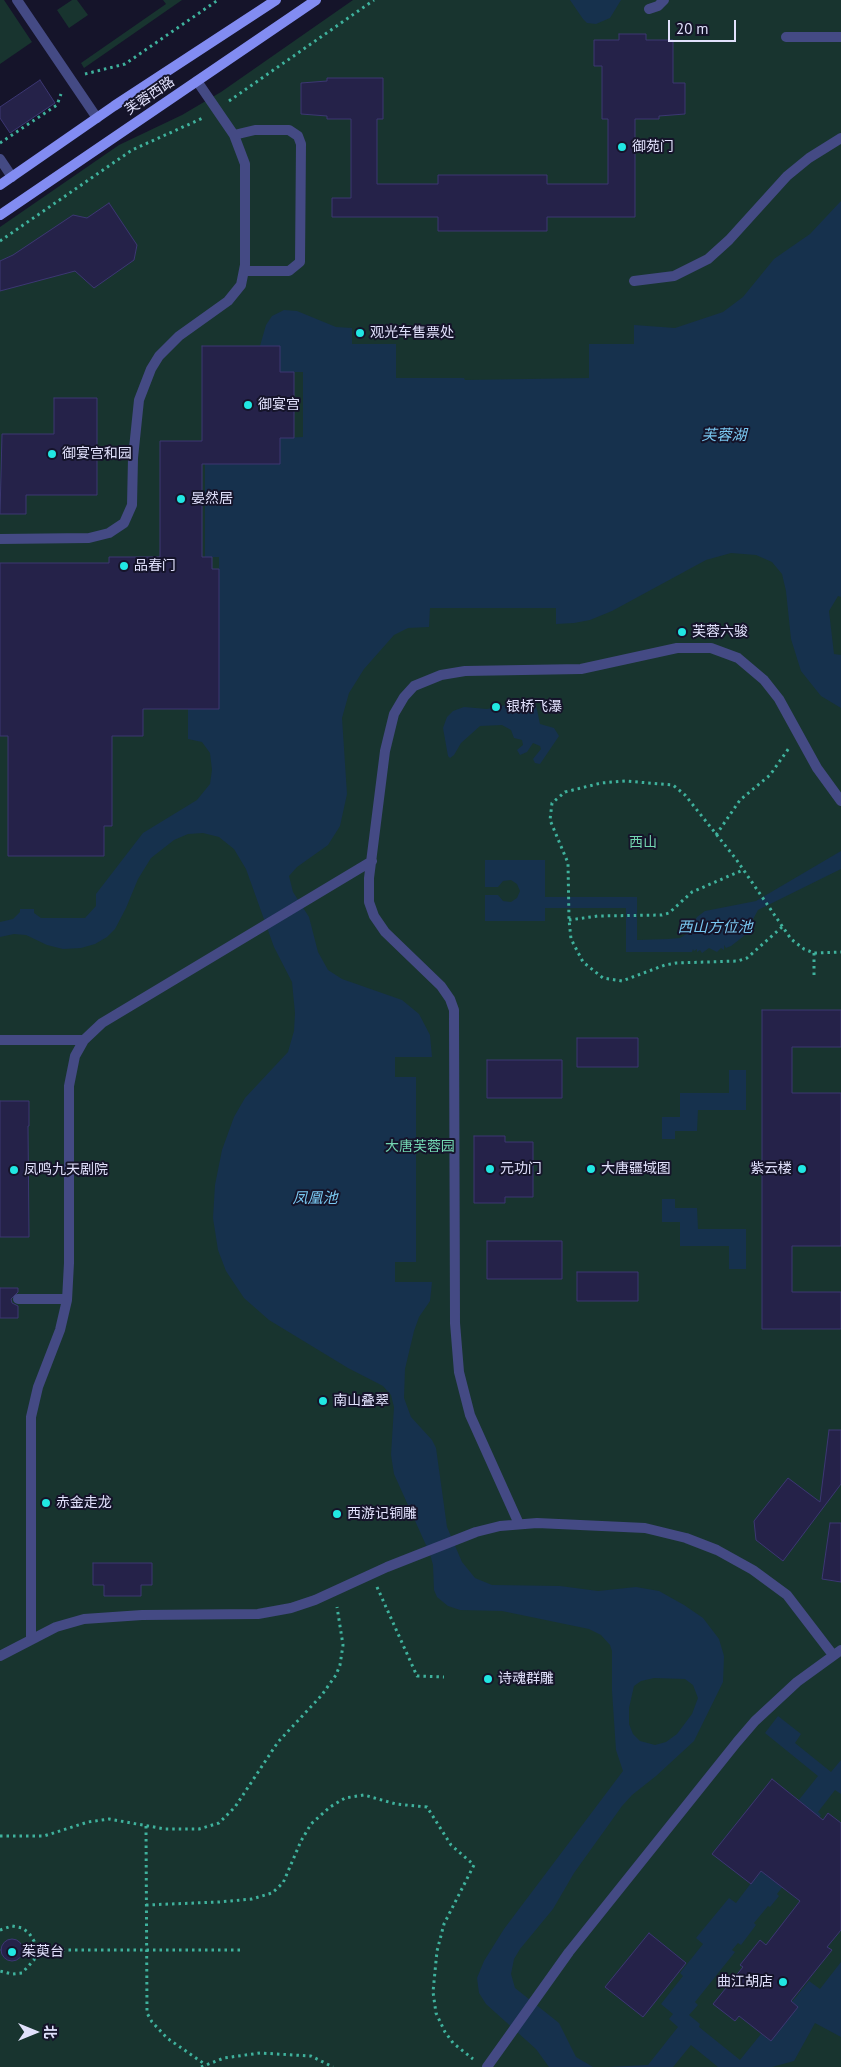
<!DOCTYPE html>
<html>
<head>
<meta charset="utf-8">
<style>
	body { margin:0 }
	#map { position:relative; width:841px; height:2067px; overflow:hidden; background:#15142a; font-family:"PT Sans","Noto Sans SC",sans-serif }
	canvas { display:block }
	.north { position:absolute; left:10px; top:2007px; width:50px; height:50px; -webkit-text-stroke:4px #15142a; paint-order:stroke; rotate:90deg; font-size:14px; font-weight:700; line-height:20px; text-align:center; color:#e1e1fc }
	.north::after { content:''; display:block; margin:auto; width:18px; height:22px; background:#e1e1fc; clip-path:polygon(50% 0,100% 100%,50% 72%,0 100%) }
	.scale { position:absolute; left:668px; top:20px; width:68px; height:22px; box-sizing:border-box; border:2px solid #e1e1fc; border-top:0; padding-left:6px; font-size:15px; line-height:18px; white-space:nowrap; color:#e1e1fc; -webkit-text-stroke:4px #15142a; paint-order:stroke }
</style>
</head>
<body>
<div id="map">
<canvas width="841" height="2067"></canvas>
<div class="north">北</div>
<div class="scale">20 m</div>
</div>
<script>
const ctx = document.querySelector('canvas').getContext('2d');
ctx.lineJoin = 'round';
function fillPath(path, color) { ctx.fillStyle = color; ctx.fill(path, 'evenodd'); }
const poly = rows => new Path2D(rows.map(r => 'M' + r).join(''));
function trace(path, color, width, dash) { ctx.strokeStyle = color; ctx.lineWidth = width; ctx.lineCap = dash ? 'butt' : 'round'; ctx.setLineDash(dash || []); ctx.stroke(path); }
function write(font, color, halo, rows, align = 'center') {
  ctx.font = font + ' "PT Sans","Noto Sans SC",sans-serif'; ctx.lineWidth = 4; ctx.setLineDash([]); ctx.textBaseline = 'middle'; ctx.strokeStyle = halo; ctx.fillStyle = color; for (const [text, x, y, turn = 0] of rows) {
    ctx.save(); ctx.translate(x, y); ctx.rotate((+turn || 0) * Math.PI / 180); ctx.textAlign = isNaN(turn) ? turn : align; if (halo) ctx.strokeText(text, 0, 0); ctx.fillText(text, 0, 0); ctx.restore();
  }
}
fillPath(poly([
	[0,0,4,0,32,42,0,64],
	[72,0,77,0,88,15,69,28,57,10],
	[163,0,182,0,84,68,81,63,166,4],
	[353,0,841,0,841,2067,0,2067,0,227,119,145,182,115,221,92]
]), '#18342f');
fillPath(poly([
	[570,0,621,0,610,18,596,24,587,23,583,19],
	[841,201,841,597,838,596,829,611,834,654,841,655,841,708,821,696,801,671,791,639,786,591,782,574,772,562,756,555,731,553,706,560,612,611,590,620,574,623,556,624,556,608,430,608,429,627,408,628,394,635,364,669,349,693,342,718,347,794,340,826,328,845,297,867,289,876,293,892,309,917,318,952,328,970,342,979,402,1000,419,1014,430,1035,432,1057,395,1057,395,1077,416,1077,416,1262,395,1262,395,1282,432,1282,430,1301,419,1317,414,1331,405,1369,404,1398,411,1417,432,1440,436,1448,447,1527,462,1562,475,1578,492,1585,560,1586,598,1591,636,1587,659,1591,684,1605,703,1618,719,1639,724,1656,723,1682,694,1741,656,1776,632,1795,622,1806,574,1873,553,1909,520,1949,514,1959,511,1974,515,1988,559,2023,576,2057,593,2067,549,2067,536,2049,486,2004,479,1993,477,1978,484,1961,504,1929,623,1771,616,1750,612,1691,612,1651,610,1645,601,1635,589,1629,502,1611,460,1610,448,1606,437,1597,434,1590,433,1565,430,1554,394,1474,391,1455,394,1407,391,1395,383,1386,348,1368,269,1320,244,1298,226,1271,218,1250,213,1218,215,1185,222,1150,234,1117,245,1098,288,1052,294,1031,295,1013,292,982,274,947,246,869,234,849,219,837,203,833,188,834,174,840,151,858,138,879,126,908,115,929,107,937,95,944,81,948,63,949,47,945,26,935,14,934,0,937,0,922,13,919,20,912,20,909,34,909,34,913,41,918,85,918,96,906,96,894,143,833,197,800,210,784,212,770,210,753,202,742,188,739,188,709,219,708,219,557,205,557,205,464,280,464,280,438,303,437,303,372,280,372,280,346,260,346,266,325,272,316,284,310,297,311,336,327,352,328,352,344,396,344,396,378,464,378,465,380,589,378,589,344,634,344,634,325,675,328,723,312,743,297,774,259,810,234],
	[654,1678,685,1679,693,1685,698,1698,692,1714,677,1734,666,1742,655,1745,640,1741,633,1734,629,1724,629,1708,634,1686,641,1681],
	[526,701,536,705,540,724,554,728,559,736,540,764,535,763,533,759,541,749,540,746,533,743,527,752,520,755,517,750,523,745,522,740,514,738,511,730,502,725,480,726,461,743,454,755,450,758,448,756,443,728,447,717,453,711,464,707,487,709],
	[841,851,841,869,758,910,744,936,731,946,726,948,724,945,724,950,721,948,717,952,709,948,702,953,700,950,697,952,697,949,694,951,693,949,692,952,626,952,626,908,545,908,545,921,485,921,485,895,498,895,503,901,511,902,517,898,520,891,517,884,511,880,503,881,498,887,485,887,485,860,545,860,545,897,637,897,637,940,668,939,680,938,688,933,697,917,705,911,756,901],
	[729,1070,746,1070,746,1110,698,1110,697,1131,675,1131,675,1139,662,1139,662,1117,680,1117,680,1093,729,1093],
	[662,1199,675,1199,675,1208,697,1208,698,1229,746,1229,746,1269,729,1269,729,1246,680,1246,680,1222,662,1222],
	[778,1716,801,1734,795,1743,831,1772,841,1760,841,1794,835,1790,818,1812,821,1815,801,1841,793,1873,777,1894,779,1896,770,1907,768,1906,754,1923,756,1925,741,1945,738,1943,732,1950,735,1952,695,2002,698,2005,689,2015,700,2024,699,2027,740,2060,761,2034,771,2041,798,2007,792,2002,809,1981,820,1989,841,1962,841,2037,815,2023,794,2061,772,2067,718,2067,691,2045,673,2067,608,2067,648,2065,678,2027,669,2019,673,2014,661,2004,683,1976,680,1973,703,1944,696,1938,729,1898,736,1903,764,1866,798,1801,818,1776,765,1733]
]), '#16314d');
const building = poly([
	[619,34,646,34,646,40,673,40,673,83,685,83,685,114,659,116,659,119,635,119,635,217,547,217,547,231,438,231,438,217,332,217,332,198,351,198,351,119,327,119,327,116,301,114,301,83,327,81,327,78,383,78,383,119,377,119,377,184,438,184,438,175,547,175,547,184,608,184,608,119,602,119,602,66,594,66,594,40,619,40,619,34],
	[40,80,55,103,10,133,0,118,0,107,40,80],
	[109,203,137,245,134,260,94,288,75,271,0,291,0,261,13,255,73,215,87,218,109,203],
	[202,346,280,346,280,372,294,372,294,438,280,438,280,464,202,464,202,557,212,557,212,569,219,569,219,709,143,709,143,736,112,736,112,826,104,826,104,856,8,856,8,736,0,736,0,563,109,563,109,557,160,557,160,441,202,441,202,346],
	[54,398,97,398,97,495,26,495,26,514,0,514,2,434,54,434,54,398],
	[762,1010,841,1010,841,1047,792,1047,792,1093,841,1093,841,1246,792,1246,792,1292,841,1292,841,1329,762,1329,762,1010],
	[577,1038,638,1038,638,1067,577,1067,577,1038],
	[487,1060,562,1060,562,1098,487,1098,487,1060],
	[0,1101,29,1101,29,1126,28,1126,29,1237,0,1237,0,1101],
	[474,1136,505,1136,505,1142,533,1142,533,1197,505,1197,505,1203,474,1203,474,1136],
	[487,1241,562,1241,562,1279,487,1279,487,1241],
	[577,1272,638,1272,638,1301,577,1301,577,1272],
	[0,1288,18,1288,18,1292,11,1299,12,1303,18,1306,18,1318,0,1318,0,1288],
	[829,1430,841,1430,841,1484,783,1561,756,1540,754,1521,788,1478,820,1502,829,1430],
	[830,1523,841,1523,841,1582,822,1579,830,1523],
	[93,1563,152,1563,152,1585,141,1585,141,1596,104,1596,104,1585,93,1585,93,1563],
	[772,1779,823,1820,828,1813,841,1823,841,1930,827,1947,832,1950,791,2001,798,2007,771,2041,739,2016,735,2021,713,2004,743,1967,740,1965,760,1940,766,1945,800,1901,761,1871,751,1884,712,1854,772,1779],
	[649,1933,686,1963,643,2017,605,1987,649,1933],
	'1 1950a11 11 0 1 1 22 0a11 11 0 1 1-22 0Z'
]);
fillPath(building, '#252249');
trace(building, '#3c3773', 1);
trace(poly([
	[85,74,125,64,218,0],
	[229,101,374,0],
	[0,143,57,105,61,94],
	[0,241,132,150,203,118],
	[716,835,740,800,770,775,789,748],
	[569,920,598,916,662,915,669,913,692,892,743,870],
	[782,927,747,958,738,961,676,963,665,965,622,981,603,978,583,962,571,939,569,920,568,863,550,820,552,803,565,792,601,783,625,781,673,785,685,795,736,859,791,939,804,949,814,953,841,952],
	[814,953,814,977],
	[377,1587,417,1676,444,1677],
	[146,1826,147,2013,152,2022,167,2038,206,2065],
	[0,1836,44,1836,88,1822,109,1819,165,1829,199,1829,219,1823,235,1807,278,1742,321,1696,336,1675,340,1665,343,1645,337,1607],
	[146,1905,219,1902,252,1899,272,1893,283,1883,301,1841,311,1824,330,1807,345,1798,364,1795,396,1804,427,1807,451,1845,474,1865,444,1924,437,1951,433,1992,436,2013,445,2032,453,2043,473,2059],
	[0,1930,12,1926,22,1928,29,1933,34,1941,36,1950,34,1960,22,1973,12,1974,0,1971],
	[36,1950,243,1950],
	[201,2067,224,2058,260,2053,311,2056,333,2067]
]), '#3fb29d', 3, [2.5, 4]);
trace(poly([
	[649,9,658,6,664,0],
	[786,37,841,37],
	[234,135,255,130,289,130,298,136,301,144,300,262,289,271,245,271],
	[0,159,12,177],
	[634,281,674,276,708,259,729,240,787,176,809,158,841,138],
	[0,539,89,538,109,533,124,523,132,505,133,458,139,400,151,369,159,356,179,336,228,301,241,285,245,265,245,164,234,135,197,81],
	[0,1040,84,1040],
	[18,1299,67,1299],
	[519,1524,470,1415,459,1372,455,1323,454,1010,450,999,441,986,385,932,374,916,369,902,369,878,385,751,394,714,404,697,414,686,441,675,465,671,581,669,677,648,711,648,738,658,764,680,779,699,817,768,841,801],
	[31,1638,31,1417,38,1387,60,1330,67,1300,69,1263,69,1086,75,1056,84,1040,102,1023,372,861],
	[0,1656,56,1627,84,1619,142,1615,258,1614,291,1608,315,1600,387,1567,476,1532,500,1526,537,1523,645,1528,686,1538,717,1550,753,1570,787,1595,833,1655],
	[487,2067,569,1952,737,1742,755,1721,797,1682,841,1650]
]), '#444a84', 10);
trace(poly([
	[17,0,97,118]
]), '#444a84', 10);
trace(poly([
	[0,185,114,106,276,0],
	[0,215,316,0]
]), '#828cf2', 10);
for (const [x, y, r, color] of [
	[622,147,5,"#21e7e3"],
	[360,333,5,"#21e7e3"],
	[248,405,5,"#21e7e3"],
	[52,454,5,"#21e7e3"],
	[181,499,5,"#21e7e3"],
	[124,566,5,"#21e7e3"],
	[682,632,5,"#21e7e3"],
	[496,707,5,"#21e7e3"],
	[490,1169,5,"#21e7e3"],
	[591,1169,5,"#21e7e3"],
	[802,1169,5,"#21e7e3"],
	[14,1170,5,"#21e7e3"],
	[323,1401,5,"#21e7e3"],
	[46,1503,5,"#21e7e3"],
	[337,1514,5,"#21e7e3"],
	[488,1679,5,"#21e7e3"],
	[12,1952,5,"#21e7e3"],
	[783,1982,5,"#21e7e3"]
]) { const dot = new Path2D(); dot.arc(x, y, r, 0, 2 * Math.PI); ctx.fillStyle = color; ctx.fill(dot); trace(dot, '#15142a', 2); }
write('14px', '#e1e1fc', '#15142a', [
	["芙蓉西路",150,96,-34]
]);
write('14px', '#e1e1fc', '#15142a', [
	["御苑门",632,147],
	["观光车售票处",370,333],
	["御宴宫",258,405],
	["御宴宫和园",62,454],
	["晏然居",191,499],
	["品春门",134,566],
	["芙蓉六骏",692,632],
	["银桥飞瀑",506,707],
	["元功门",500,1169],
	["大唐疆域图",601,1169],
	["紫云楼",792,1169,"right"],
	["凤鸣九天剧院",24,1170],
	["南山叠翠",333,1401],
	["赤金走龙",56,1503],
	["西游记铜雕",347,1514],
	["诗魂群雕",498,1679],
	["茱萸台",22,1952],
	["曲江胡店",773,1982,"right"]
], 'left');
write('14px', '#73d6b1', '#15142a', [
	["西山",643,843],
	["大唐芙蓉园",420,1147]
]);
write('italic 15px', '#7ac8f1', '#15142a', [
	["芙蓉湖",724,436],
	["西山方位池",715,928],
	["凤凰池",315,1199]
]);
</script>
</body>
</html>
